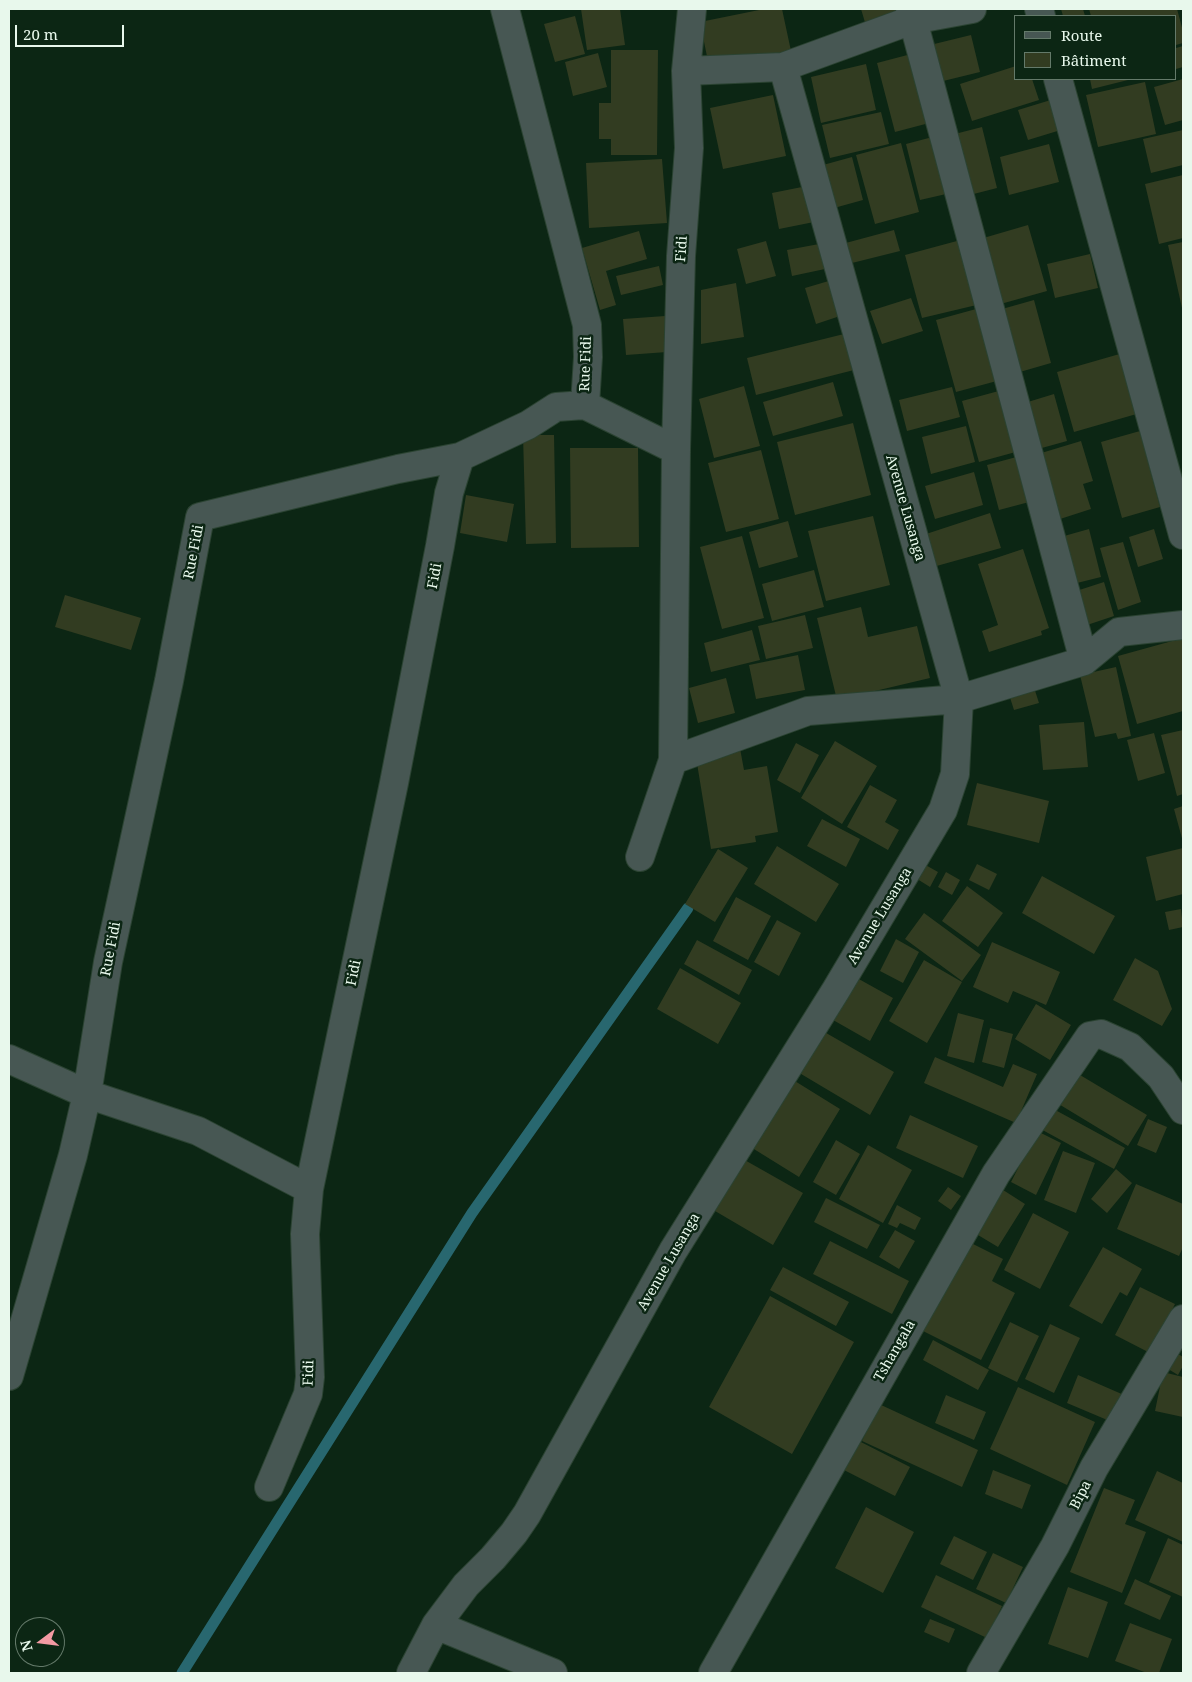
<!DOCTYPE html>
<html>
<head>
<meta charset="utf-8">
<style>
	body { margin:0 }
	#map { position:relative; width:1192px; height:1682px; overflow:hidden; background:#0c2614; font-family:"Noto Serif",serif }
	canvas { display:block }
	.frame { position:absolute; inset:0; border:10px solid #e8f8ec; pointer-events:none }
	.legend { position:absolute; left:1014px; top:15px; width:162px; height:65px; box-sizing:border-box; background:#0c2614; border:1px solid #647a6a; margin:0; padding:6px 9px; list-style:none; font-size:15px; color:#e8f8ec }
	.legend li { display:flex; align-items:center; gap:10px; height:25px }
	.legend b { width:25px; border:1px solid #647a6a }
	.north { position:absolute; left:15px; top:1617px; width:50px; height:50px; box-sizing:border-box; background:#0c2614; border:1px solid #647a6a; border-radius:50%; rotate:255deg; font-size:14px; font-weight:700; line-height:20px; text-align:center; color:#e8f8ec }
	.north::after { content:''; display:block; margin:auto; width:18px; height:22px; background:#f49aa3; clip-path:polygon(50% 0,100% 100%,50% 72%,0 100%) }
	.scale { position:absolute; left:15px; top:25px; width:109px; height:22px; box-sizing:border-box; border:2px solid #e8f8ec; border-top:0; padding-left:6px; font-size:15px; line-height:18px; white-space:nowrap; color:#e8f8ec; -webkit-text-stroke:4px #0c2614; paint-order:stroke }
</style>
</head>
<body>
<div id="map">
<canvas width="1192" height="1682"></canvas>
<div class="frame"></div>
<ul class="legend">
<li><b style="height:6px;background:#475753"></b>Route</li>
<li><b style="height:14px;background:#323c21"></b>Bâtiment</li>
</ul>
<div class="north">N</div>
<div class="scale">20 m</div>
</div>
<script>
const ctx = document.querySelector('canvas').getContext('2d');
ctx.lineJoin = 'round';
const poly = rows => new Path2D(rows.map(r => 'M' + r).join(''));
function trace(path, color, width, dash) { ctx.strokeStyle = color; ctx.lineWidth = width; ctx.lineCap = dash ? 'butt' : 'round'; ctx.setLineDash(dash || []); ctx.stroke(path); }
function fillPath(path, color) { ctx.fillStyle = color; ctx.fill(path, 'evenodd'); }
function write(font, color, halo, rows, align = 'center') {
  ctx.font = font + ' "Noto Serif",serif'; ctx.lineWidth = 5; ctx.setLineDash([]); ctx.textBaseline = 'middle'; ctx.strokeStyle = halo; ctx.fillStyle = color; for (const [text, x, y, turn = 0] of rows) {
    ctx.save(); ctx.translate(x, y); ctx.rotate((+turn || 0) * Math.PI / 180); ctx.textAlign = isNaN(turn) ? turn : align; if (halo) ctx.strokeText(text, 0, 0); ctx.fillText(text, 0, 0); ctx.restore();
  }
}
trace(poly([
	[182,1673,472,1213,688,908]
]), '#28676f', 11);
fillPath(poly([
	[581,9,620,9,625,45,587,50],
	[764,9,782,9,794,65,712,81,700,22],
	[861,9,901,9,867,29],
	[1061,9,1083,9,1085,16,1063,16],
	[1089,9,1177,9,1183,31,1183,43,1176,45,1176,16,1091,16],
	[575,16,585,54,555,62,544,24],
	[971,35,980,72,935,83,926,46],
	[1183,46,1183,67,1176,69,1176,48],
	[611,50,658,50,657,155,611,155,611,139,599,139,599,103,611,103],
	[598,53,607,87,573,96,565,62],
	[915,53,933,122,895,132,877,63],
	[866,64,876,110,821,123,811,77],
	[1016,66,1016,79,1032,79,1039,100,972,121,960,84],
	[1090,79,1132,79,1092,89],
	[1183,79,1183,120,1165,125,1154,87],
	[1145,82,1156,134,1098,147,1086,95],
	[773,95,786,156,723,169,710,108],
	[1054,99,1064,129,1028,140,1018,110],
	[881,112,889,144,830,158,822,125],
	[982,127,997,188,962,197,947,136],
	[1183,130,1183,165,1151,173,1143,139],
	[940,135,955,192,920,200,906,144],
	[901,143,919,212,875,224,856,155],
	[1049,144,1059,182,1009,195,1000,157],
	[852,157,863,200,834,208,823,165],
	[662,159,667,223,589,228,586,163],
	[1183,175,1183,238,1159,244,1145,184],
	[812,185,819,221,779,229,772,193],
	[1028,225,1047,291,997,305,980,239],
	[894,230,900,251,848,264,842,244],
	[639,231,647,259,606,271,616,305,600,310,582,248],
	[968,238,985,303,922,318,905,255],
	[766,241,776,276,746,284,737,249],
	[1183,242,1183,308,1182,308,1168,245],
	[819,244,825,269,792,276,787,250],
	[1090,254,1098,288,1055,298,1047,264],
	[659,266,663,285,621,295,616,276],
	[832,280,843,315,816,324,805,288],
	[736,283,744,337,701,344,701,290],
	[911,298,923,331,882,344,870,311],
	[1034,300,1051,363,1013,374,995,311],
	[987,306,1008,378,956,392,936,320],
	[665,316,667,352,626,355,623,319],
	[844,334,854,370,756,395,747,358],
	[1123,353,1140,413,1074,432,1057,372],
	[833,382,843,416,773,436,763,402],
	[744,386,760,446,714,458,699,399],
	[952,387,960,417,907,431,899,400],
	[1006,389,1023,450,979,462,962,401],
	[1054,394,1067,441,1031,451,1018,405],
	[853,423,871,495,795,515,777,442],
	[966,426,975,462,931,474,922,437],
	[1140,431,1160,507,1122,518,1101,442],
	[523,435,554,435,556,543,526,544],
	[1081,441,1093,481,1083,484,1091,509,1057,520,1038,454],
	[570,448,638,448,639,547,571,548],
	[761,450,779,519,726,532,708,463],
	[1020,456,1033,501,999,510,987,465],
	[974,472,983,505,935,519,925,486],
	[466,495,514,504,507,542,460,533],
	[990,513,1001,548,933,567,923,535],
	[873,516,890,585,826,601,808,531],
	[788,521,798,557,759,568,749,532],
	[1089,529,1101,577,1069,585,1057,538],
	[1154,529,1163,559,1138,567,1129,537],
	[742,536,764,618,722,629,700,547],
	[1123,542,1141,602,1118,610,1100,548],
	[1023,549,1049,628,1041,631,1042,635,989,652,982,631,998,625,978,564],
	[814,570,824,607,772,621,762,584],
	[1104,582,1114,616,1081,627,1070,593],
	[65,595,141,618,131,650,55,627],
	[861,607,868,637,917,626,930,678,837,700,817,618],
	[805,615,813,648,766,659,758,626],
	[752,630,760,660,711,672,704,643],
	[1183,638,1183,711,1137,724,1118,656],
	[798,655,805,690,756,699,749,665],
	[1116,667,1131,736,1118,739,1116,733,1095,737,1080,675],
	[1029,672,1039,703,1014,710,1004,679],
	[726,678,735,713,698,723,689,688],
	[1084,722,1088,767,1043,770,1039,725],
	[1183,730,1183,794,1177,796,1161,735],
	[1154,733,1165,773,1138,781,1127,740],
	[835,741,877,766,842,824,801,798],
	[739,743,744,770,767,766,778,832,755,836,756,842,711,849,695,751],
	[796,743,819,755,800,793,777,780],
	[977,783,1049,801,1039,843,967,825],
	[870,785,897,800,885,822,899,830,888,850,847,827],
	[1183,806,1183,842,1174,809],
	[822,819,860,839,846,867,807,846],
	[777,846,839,884,816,922,754,884],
	[1183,848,1183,894,1156,901,1146,857],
	[718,849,748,868,715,922,685,904],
	[922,863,938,872,930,887,914,877],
	[977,864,997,874,989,890,969,880],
	[946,872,960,880,952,895,938,887],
	[1042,876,1115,916,1094,954,1022,913],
	[967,886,1003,913,978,947,942,921],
	[736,897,771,916,748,960,713,941],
	[1181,909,1183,927,1169,930,1165,912],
	[924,913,981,955,962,981,905,939],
	[777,920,801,933,779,976,754,962],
	[896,939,919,952,903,983,880,971],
	[697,940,752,970,739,995,684,964],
	[992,942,1060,972,1046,1005,1013,991,1008,1003,973,987],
	[1135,958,1158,971,1172,1009,1162,1026,1113,1000],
	[924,960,962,982,927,1043,889,1021],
	[680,968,741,1003,718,1044,657,1009],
	[848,973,893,998,870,1041,826,1016],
	[1036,1004,1071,1025,1050,1060,1015,1039],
	[958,1013,984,1020,974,1063,947,1056],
	[814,1026,894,1072,870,1115,791,1068],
	[990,1028,1013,1034,1004,1068,982,1062],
	[935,1057,1003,1087,1013,1064,1037,1074,1016,1123,924,1083],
	[1075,1072,1147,1115,1128,1146,1057,1103],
	[790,1078,840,1109,799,1177,749,1146],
	[1048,1106,1125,1148,1114,1169,1037,1127],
	[910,1115,978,1146,963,1178,896,1148],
	[1148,1119,1167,1127,1156,1153,1137,1145],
	[1037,1131,1061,1143,1036,1195,1011,1182],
	[836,1140,860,1154,836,1195,813,1182],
	[868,1145,912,1170,883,1223,839,1199],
	[727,1150,803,1193,773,1245,698,1201],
	[1063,1151,1095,1163,1076,1213,1044,1200],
	[1116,1169,1132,1183,1107,1213,1091,1199],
	[1136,1184,1183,1204,1183,1247,1179,1256,1117,1229],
	[948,1187,961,1196,951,1210,938,1201],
	[1000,1188,1025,1204,998,1247,973,1232],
	[826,1198,880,1225,867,1249,814,1222],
	[897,1205,921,1218,915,1230,900,1223,897,1228,888,1224],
	[1033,1213,1069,1232,1040,1289,1004,1270],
	[895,1230,915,1241,899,1269,879,1257],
	[830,1241,909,1281,892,1314,813,1274],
	[967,1241,1003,1259,992,1281,1015,1293,981,1360,921,1330],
	[1103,1247,1142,1269,1127,1296,1120,1292,1102,1324,1069,1306],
	[783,1267,849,1302,836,1326,770,1290],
	[1140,1287,1175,1304,1150,1353,1115,1335],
	[770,1296,854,1342,792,1454,709,1407],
	[1010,1322,1039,1336,1017,1382,988,1368],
	[1050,1324,1080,1338,1054,1393,1025,1379],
	[933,1340,989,1370,978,1390,923,1360],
	[1170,1349,1183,1357,1183,1366,1178,1375,1160,1364],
	[1163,1372,1183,1377,1183,1417,1155,1411],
	[1078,1375,1124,1395,1112,1422,1067,1403],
	[1018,1387,1095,1422,1067,1485,990,1449],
	[946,1395,986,1412,974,1440,935,1423],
	[879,1404,978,1450,962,1487,862,1441],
	[857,1440,910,1467,895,1496,842,1469],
	[993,1470,1031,1485,1022,1509,985,1494],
	[1157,1471,1183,1483,1183,1542,1135,1520],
	[1104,1488,1135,1500,1125,1524,1146,1532,1122,1593,1070,1572],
	[866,1507,914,1532,883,1593,835,1568],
	[954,1536,987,1552,973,1580,940,1564],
	[1168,1538,1183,1545,1183,1597,1149,1582],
	[993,1553,1023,1567,1006,1603,976,1589],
	[936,1575,1002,1606,987,1638,921,1607],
	[1135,1579,1171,1596,1160,1620,1124,1604],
	[1068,1587,1108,1602,1088,1658,1048,1644],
	[930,1619,955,1629,949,1643,924,1632],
	[1130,1623,1172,1639,1159,1673,1147,1673,1115,1661]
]), '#323c21');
const minor = poly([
	[910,9,1084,661],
	[1039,9,1041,16],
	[686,71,783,67,912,20,972,9],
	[1058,79,1183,535],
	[585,405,676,450],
	[673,760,808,711,959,699,1084,661,1119,632,1183,625],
	[640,857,673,760,676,450,681,256,689,148,686,71,692,9],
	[9,1059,87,1094,198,1131,309,1189],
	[9,1376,73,1155,87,1094,108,962,169,681,200,517,398,469,460,457,528,425,556,407,585,405,588,357,587,325,505,9],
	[269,1487,308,1394,310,1377,305,1234,309,1189,394,783,440,546,449,493,460,457],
	[436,1625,553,1673],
	[411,1673,436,1625,466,1585,493,1558,514,1533,527,1514,673,1251,836,990,943,810,955,774,959,699,783,67],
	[713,1673,996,1174,1090,1036,1101,1034,1130,1047,1161,1077,1183,1110],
	[981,1673,1055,1546,1094,1468,1183,1319]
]);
trace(minor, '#2b4332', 30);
trace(minor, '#475753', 28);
write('14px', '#e8f8ec', '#0c2614', [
	["Fidi",682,249,-86],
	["Rue Fidi",586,364,-88],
	["Avenue Lusanga",905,508,74],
	["Rue Fidi",194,552,-79],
	["Fidi",435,576,-79],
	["Avenue Lusanga",880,916,-59],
	["Rue Fidi",111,949,-79],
	["Fidi",354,973,-78],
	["Avenue Lusanga",669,1262,-60],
	["Tshangala",895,1351,-60],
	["Fidi",309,1373,-88],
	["Bipa",1081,1495,-63]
]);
</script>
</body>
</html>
